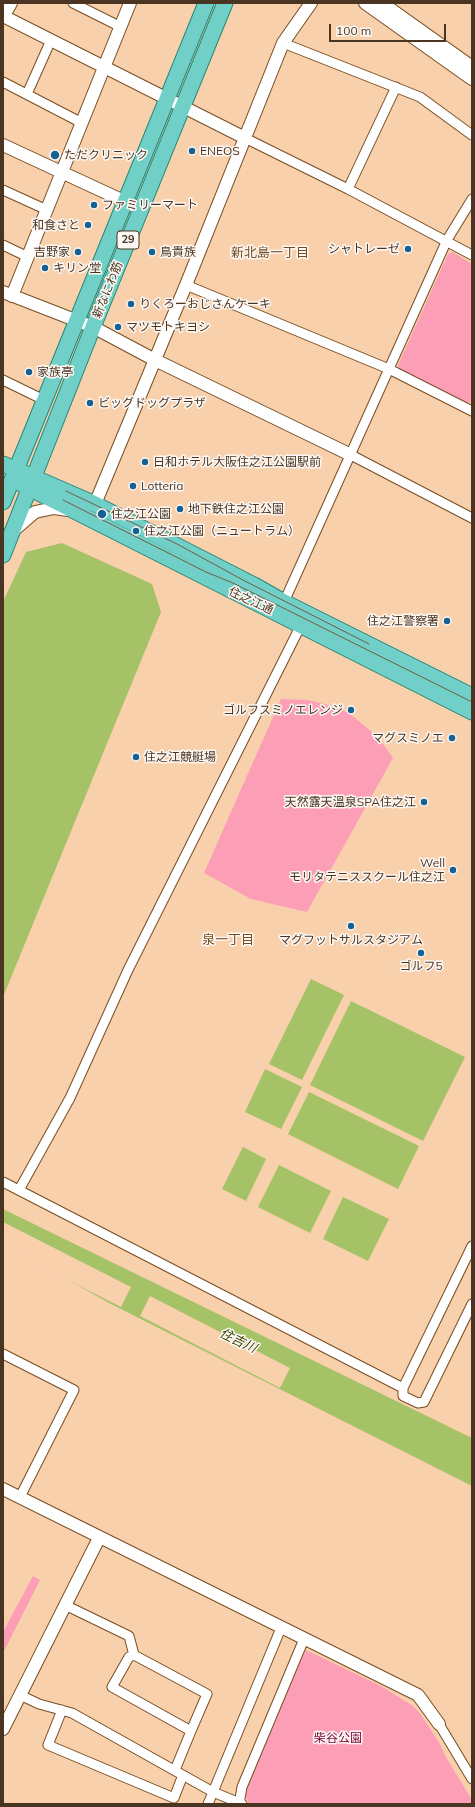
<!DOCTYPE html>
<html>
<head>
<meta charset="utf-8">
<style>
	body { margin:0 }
	#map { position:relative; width:475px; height:1807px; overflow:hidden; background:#f8d0ac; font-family:Mulish,sans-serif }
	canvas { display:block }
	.frame { position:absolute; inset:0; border:4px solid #493522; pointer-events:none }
	.scale { position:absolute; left:329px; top:24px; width:117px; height:18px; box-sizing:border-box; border:2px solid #493522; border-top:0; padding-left:5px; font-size:12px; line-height:14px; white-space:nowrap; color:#493522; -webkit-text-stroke:3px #fef8f4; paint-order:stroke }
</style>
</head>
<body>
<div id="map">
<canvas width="475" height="1807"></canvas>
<div class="frame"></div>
<div class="scale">100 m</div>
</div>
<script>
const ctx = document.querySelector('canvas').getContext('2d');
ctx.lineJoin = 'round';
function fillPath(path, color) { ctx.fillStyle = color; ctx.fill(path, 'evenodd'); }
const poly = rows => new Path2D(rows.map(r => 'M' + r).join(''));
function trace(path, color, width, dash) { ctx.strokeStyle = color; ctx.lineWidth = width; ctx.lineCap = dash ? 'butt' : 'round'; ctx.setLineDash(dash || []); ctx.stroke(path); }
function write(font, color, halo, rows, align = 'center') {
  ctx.font = font + ' Mulish,"Noto Sans JP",sans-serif'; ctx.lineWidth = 3; ctx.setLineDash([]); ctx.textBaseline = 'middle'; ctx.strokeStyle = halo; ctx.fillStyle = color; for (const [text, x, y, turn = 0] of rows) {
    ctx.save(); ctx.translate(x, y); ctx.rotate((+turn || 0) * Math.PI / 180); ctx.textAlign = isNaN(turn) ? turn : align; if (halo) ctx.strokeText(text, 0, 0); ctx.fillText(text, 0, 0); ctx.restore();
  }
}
fillPath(poly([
	[453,252,472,264,472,398,470,402,466,403,399,369,398,365,448,254],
	[281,699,308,700,328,705,349,713,378,737,393,758,307,912,251,899,204,873],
	[33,1576,40,1580,3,1653,3,1632],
	[306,1650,381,1686,413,1706,420,1713,440,1744,446,1757,472,1800,472,1804,249,1804,244,1793,297,1666]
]), '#fc9fb6');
fillPath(poly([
	[62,543,152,584,161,612,3,997,3,602,26,552],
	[311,979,344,995,302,1080,269,1064],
	[351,1001,465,1057,423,1141,310,1085],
	[265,1069,302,1087,281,1129,245,1112],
	[309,1092,419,1146,398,1189,288,1134],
	[243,1147,266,1159,246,1201,222,1189],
	[279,1165,331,1191,310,1233,258,1207],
	[343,1197,389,1219,368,1261,323,1239],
	[3,1209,472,1438,472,1486,109,1303,3,1243]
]), '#a5c266');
fillPath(poly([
	[3,1222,131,1287,121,1307,42,1267,3,1246],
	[150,1296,290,1368,280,1388,140,1316]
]), '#f8d0ac');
const minor = poly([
	[73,3,121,27],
	[283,43,420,97,472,135],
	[3,82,82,123],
	[27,94,51,40],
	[245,138,348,189,472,255],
	[348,189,396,87],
	[3,190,47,210],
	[3,245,28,257],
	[186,285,389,369,472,411],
	[3,380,44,400],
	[351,455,472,518],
	[284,602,447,240,472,199],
	[3,1182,403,1388],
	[19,1190,70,1098,128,970,301,625],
	[472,1246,403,1388,403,1396,418,1403,424,1402,472,1304],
	[3,1354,74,1390,20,1497],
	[65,1605,129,1636,134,1655],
	[20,1695,39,1704,72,1713,213,1792,242,1804],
	[62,1710,48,1745,174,1798,183,1775],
	[439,1724,472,1779],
	[175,1770,191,1731,207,1694,134,1655,129,1657,112,1687,191,1731],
	[208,1804,281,1628],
	[239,1804,242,1787,304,1639]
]);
const tertiary = poly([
	[365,3,472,79],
	[382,3,472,67],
	[3,16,245,138],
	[3,17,11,3],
	[3,145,141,209],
	[3,292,93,327,155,360,351,455],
	[12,296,130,3],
	[95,504,186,285,283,43,311,3],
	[13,531,35,512,54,508,68,510],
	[3,1489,418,1695,439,1724],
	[3,1729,99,1538]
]);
const primary = poly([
	[3,464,95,504,254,585,284,602,472,696],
	[21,484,472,712],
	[3,502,206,3],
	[3,555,93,327,225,3]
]);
trace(minor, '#774d21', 11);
trace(tertiary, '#774d21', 14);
trace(primary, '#248675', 17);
trace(minor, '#fff', 9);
trace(tertiary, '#fff', 12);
trace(primary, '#70d0c7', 15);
trace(poly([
	[66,491,177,544,243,580,369,644],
	[63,500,206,572,233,583,472,702]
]), '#745b44', 1);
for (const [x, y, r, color] of [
	[192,151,4,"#146294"],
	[55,155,5,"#146294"],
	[94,205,4,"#146294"],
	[88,225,4,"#146294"],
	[408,249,4,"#146294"],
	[78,252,4,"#146294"],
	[152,252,4,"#146294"],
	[45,268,4,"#146294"],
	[131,304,4,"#146294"],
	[118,327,4,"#146294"],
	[29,372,4,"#146294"],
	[90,403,4,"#146294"],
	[145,462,4,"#146294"],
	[133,486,4,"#146294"],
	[180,509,4,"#146294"],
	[102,514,5,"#146294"],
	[136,531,4,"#146294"],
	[447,621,4,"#146294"],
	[351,710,4,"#146294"],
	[452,738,4,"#146294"],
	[136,757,4,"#146294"],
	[424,802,4,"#146294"],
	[453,870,4,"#146294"],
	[351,926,4,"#146294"],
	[421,953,4,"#146294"]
]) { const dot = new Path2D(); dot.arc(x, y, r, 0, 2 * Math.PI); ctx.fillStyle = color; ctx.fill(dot); trace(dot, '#fef8f4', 1.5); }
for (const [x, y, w] of [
	[128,240,22]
]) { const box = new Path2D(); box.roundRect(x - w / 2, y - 9, w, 18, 3); ctx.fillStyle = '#fef8f4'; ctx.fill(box); trace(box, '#493522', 1); }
write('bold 11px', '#493522', null, [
	["29",128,240]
]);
write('12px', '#493522', '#fef8f4', [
	["ENEOS",200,151],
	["ただクリニック",64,155],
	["ファミリーマート",102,205],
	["和食さと",80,225,"right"],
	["シャトレーゼ",400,249,"right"],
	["吉野家",70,252,"right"],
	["鳥貴族",160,252],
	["キリン堂",53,268],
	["りくろーおじさんケーキ",139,304],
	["マツモトキヨシ",126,327],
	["家族亭",37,372],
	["ビッグドッグプラザ",98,403],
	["日和ホテル大阪住之江公園駅前",153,462],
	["Lotteria",141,486],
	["地下鉄住之江公園",188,509],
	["住之江公園",111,514],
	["住之江公園（ニュートラム）",144,531],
	["住之江警察署",439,621,"right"],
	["ゴルフスミノエレンジ",343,710,"right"],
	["マグスミノエ",444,738,"right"],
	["住之江競艇場",144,757],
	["天然露天溫泉SPA住之江",416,802,"right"],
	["Well",445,863,"right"],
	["モリタテニススクール住之江",445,877,"right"],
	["マグフットサルスタジアム",351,940,"center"],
	["ゴルフ5",421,966,"center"]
], 'left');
write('12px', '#493522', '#fef8f4', [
	["新なにわ筋",108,290,-68],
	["住之江通",251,601,25]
]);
write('12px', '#7c0038', '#fef8f4', [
	["柴谷公園",338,1738]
]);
write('13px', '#764c20', '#fef8f4', [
	["新北島一丁目",270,253],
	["泉一丁目",228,940]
]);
write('italic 13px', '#364700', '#fef8f4', [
	["住吉川",238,1341,26]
]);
</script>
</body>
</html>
